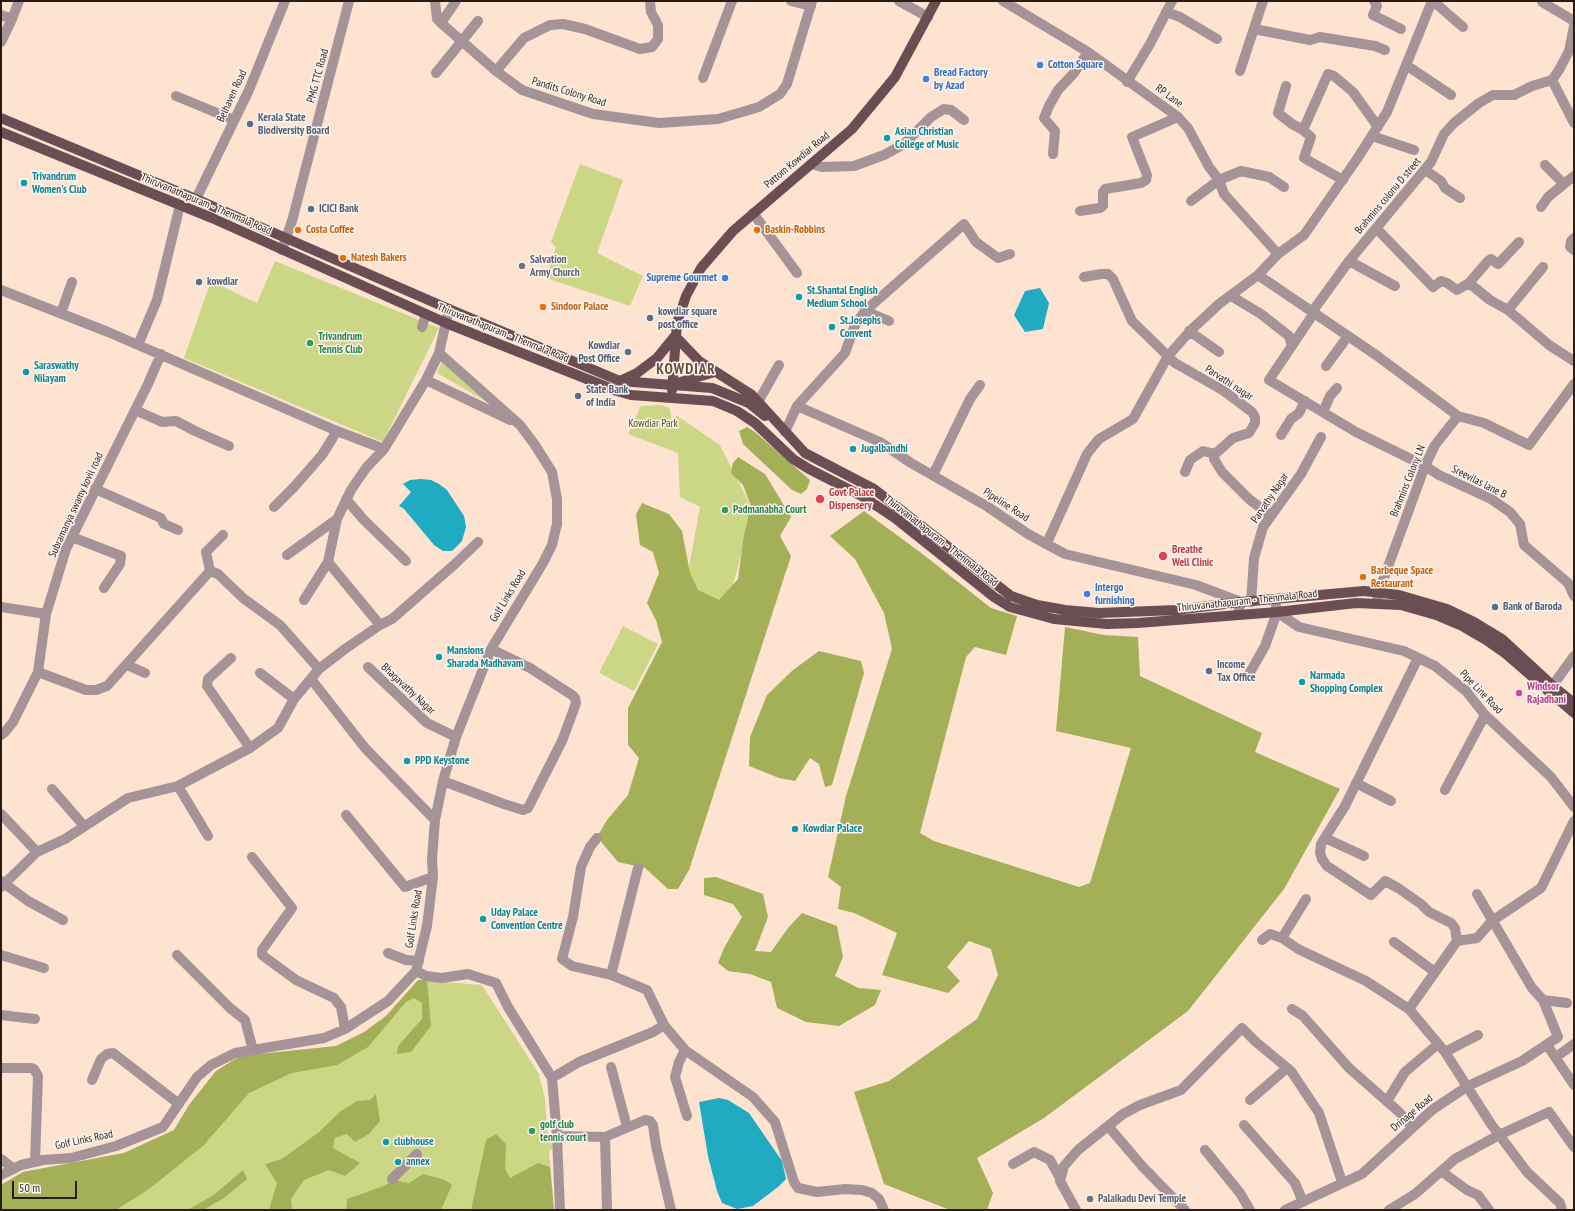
<!DOCTYPE html>
<html>
<head>
<meta charset="utf-8">
<style>
	body { margin:0 }
	#map { position:relative; width:1575px; height:1211px; overflow:hidden; background:#fee3d1; font-family:"PT Sans Narrow",sans-serif }
	canvas { display:block }
	.frame { position:absolute; inset:0; border:2px solid #291c15; pointer-events:none }
	.scale { position:absolute; left:12px; top:1181px; width:65px; height:18px; box-sizing:border-box; border:2px solid #291c15; border-top:0; padding-left:5px; font-size:12px; line-height:14px; white-space:nowrap; color:#291c15; -webkit-text-stroke:3px #fcf5f0; paint-order:stroke }
</style>
</head>
<body>
<div id="map">
<canvas width="1575" height="1211"></canvas>
<div class="frame"></div>
<div class="scale">50 m</div>
</div>
<script>
const ctx = document.querySelector('canvas').getContext('2d');
ctx.lineJoin = 'round';
function fillPath(path, color) { ctx.fillStyle = color; ctx.fill(path, 'evenodd'); }
const poly = rows => new Path2D(rows.map(r => 'M' + r).join(''));
function trace(path, color, width, dash) { ctx.strokeStyle = color; ctx.lineWidth = width; ctx.lineCap = dash ? 'butt' : 'round'; ctx.setLineDash(dash || []); ctx.stroke(path); }
function write(font, color, halo, rows, align = 'center') {
  ctx.font = font + ' "PT Sans Narrow",sans-serif'; ctx.lineWidth = 3; ctx.setLineDash([]); ctx.textBaseline = 'middle'; ctx.strokeStyle = halo; ctx.fillStyle = color; for (const [text, x, y, turn = 0] of rows) {
    ctx.save(); ctx.translate(x, y); ctx.rotate((+turn || 0) * Math.PI / 180); ctx.textAlign = isNaN(turn) ? turn : align; if (halo) ctx.strokeText(text, 0, 0); ctx.fillText(text, 0, 0); ctx.restore();
  }
}
fillPath(poly([
	[580,164,623,180,597,253,643,276,630,306,546,278,556,247,551,242],
	[275,261,439,328,383,442,184,358,211,281,257,303],
	[442,361,492,405,437,373],
	[661,405,670,408,672,426,676,427,676,415,720,445,749,503,752,514,727,608,684,595,700,507,680,497,678,453,628,434,641,406],
	[623,626,658,644,634,691,599,673],
	[418,980,482,985,539,1074,545,1099,547,1130,553,1149,549,1150,554,1210,1,1210,1,1185,23,1172,124,1153,174,1130,189,1105,216,1071,240,1056,336,1046,364,1033,386,1016]
]), '#ccd785');
fillPath(poly([
	[747,427,755,432,810,480,807,489,801,494,792,490,743,444,739,431],
	[738,457,765,474,791,517,780,536,791,556,689,870,678,889,668,889,645,868,618,862,597,837,607,820,628,795,639,758,628,745,628,708,662,642,656,620,647,603,659,573,653,552,640,545,636,514,642,503,669,514,682,531,690,573,698,590,719,600,738,579,744,535,751,506,743,485,731,473,733,463],
	[864,511,920,552,991,608,1017,616,1006,655,975,647,966,657,920,833,934,841,1079,887,1090,883,1131,748,1056,731,1065,627,1104,635,1138,637,1140,676,1262,733,1255,752,1340,789,1284,889,1188,1011,1044,1118,977,1158,993,1193,987,1210,950,1210,884,1184,854,1092,889,1081,977,1019,998,975,991,949,969,941,947,967,960,981,948,993,882,975,897,933,854,913,838,909,841,887,828,877,846,796,892,649,884,613,855,559,830,536],
	[819,651,861,661,864,673,832,785,825,787,819,764,810,758,795,781,779,778,749,766,750,737,767,695,793,670],
	[716,877,763,894,768,917,755,951,771,952,788,928,802,913,837,926,843,957,835,976,858,988,881,990,875,1005,839,1026,806,1022,777,1008,771,982,750,974,728,971,718,963,724,948,742,917,733,904,704,895,704,878],
	[418,980,427,980,431,1026,411,1052,397,1054,398,1046,422,1019,422,1003,414,998,406,1002,368,1047,337,1065,292,1073,249,1093,204,1145,149,1189,116,1210,1,1210,1,1185,23,1172,124,1153,174,1130,189,1105,216,1071,240,1056,336,1046,364,1032,386,1016],
	[376,1094,380,1121,369,1134,355,1142,347,1134,335,1138,333,1148,360,1163,345,1176,329,1170,304,1180,291,1199,292,1210,269,1210,277,1183,265,1164,282,1159,319,1132,341,1111,357,1101,370,1100],
	[496,1134,506,1144,505,1169,510,1178,538,1163,550,1167,554,1210,471,1210,486,1140],
	[243,1170,247,1179,224,1198,203,1210,188,1210,215,1194],
	[423,1174,445,1180,452,1185,441,1210,346,1210,347,1199,384,1186,393,1180,409,1183]
]), '#a4b058');
fillPath(poly([
	[1040,288,1049,303,1043,329,1025,332,1014,315,1025,291],
	[421,479,431,480,439,484,447,490,464,516,466,527,462,541,452,551,443,551,434,545,404,509,399,506,411,492,403,484,410,480],
	[719,1098,728,1100,749,1113,782,1161,786,1179,778,1187,753,1206,737,1209,722,1203,717,1191,708,1156,699,1102]
]), '#20abc2');
trace(poly([
	[435,1,437,19,441,23],
	[456,1,441,23,496,71,522,90,593,114,659,123,718,119,759,107,780,94,787,84,812,1],
	[791,1,811,6],
	[899,1,928,17],
	[1003,1,1088,52,1178,117,1188,128,1209,167,1219,180,1224,194,1278,254],
	[1374,1,1377,6,1373,15,1401,29],
	[1433,1,1463,27],
	[1542,2,1574,21],
	[1166,12,1180,17,1217,39],
	[1,15,12,19,1,42],
	[12,19,19,1],
	[1574,26,1569,51,1559,70,1552,80,1574,123],
	[1254,29,1310,40,1320,37,1375,46,1385,50],
	[1406,65,1451,95],
	[496,71,524,38,550,25,563,24,585,29,640,49,652,47,658,39,658,25,651,12,650,1],
	[1240,71,1263,1],
	[436,73,478,21],
	[703,78,732,1],
	[1127,82,1150,44,1172,1],
	[1286,86,1278,113,1292,124,1303,130,1328,74,1334,76,1353,92,1378,127],
	[176,96,234,120],
	[1303,130,1311,137,1304,158,1343,180],
	[1372,136,1414,150],
	[1053,154,1055,131,1044,118,1049,106,1058,90,1074,73,1088,52],
	[811,164,822,167,854,166,884,155,904,144,931,117,944,109,951,110,964,120],
	[1545,165,1564,184],
	[1425,170,1441,181,1445,188,1460,198],
	[196,199,249,90,285,1],
	[1191,201,1219,180,1241,171,1269,177,1284,187],
	[1541,207,1548,197,1574,176],
	[1080,211,1100,208,1103,206,1103,192,1105,189,1141,183,1146,180,1147,175,1132,137,1178,117],
	[753,213,797,273],
	[1377,229,1433,287,1441,281,1447,283,1457,290,1469,283,1488,261,1491,259,1498,264,1502,260,1519,242],
	[1574,238,1571,241,1570,247,1574,250],
	[282,250,292,221,349,1],
	[1349,261,1395,286],
	[1258,275,1376,355,1458,416],
	[1084,277,1101,274,1108,274,1113,279,1132,321,1175,363,1224,391,1252,412,1255,417,1255,423,1249,433,1233,438,1215,454,1214,459,1222,472,1249,499,1271,516],
	[1469,283,1490,300,1508,310,1543,267],
	[1,290,108,332,337,431,384,449],
	[1231,296,1261,314,1289,336,1292,346],
	[1508,310,1549,345,1574,361],
	[865,311,889,321],
	[1312,312,1349,261,1431,162,1444,134,1454,123,1479,103,1493,95,1514,95,1532,86,1552,80],
	[61,313,72,282],
	[1314,313,1269,380,1356,432,1425,466,1439,475,1491,499,1510,512,1520,524,1524,545,1568,583,1574,596],
	[422,327,426,314],
	[1189,331,1219,352],
	[138,345,157,300,180,205],
	[1326,366,1348,336],
	[426,380,510,420],
	[758,402,779,365],
	[797,406,880,442,911,463,988,507,1028,534,1065,554,1196,585,1241,602,1238,614],
	[135,410,162,422,176,421,195,431,229,446],
	[1323,412,1330,396,1337,388],
	[785,432,797,406,845,353,855,325,865,311,964,224,976,242,998,258,1010,254],
	[1281,435,1291,419,1299,413,1305,401],
	[1185,472,1190,460,1203,451,1215,454],
	[933,475,970,399,980,385],
	[95,489,161,518,164,524,178,530],
	[346,499,363,519,406,561],
	[274,507,294,487,322,455,337,431],
	[72,537,121,556,120,564,104,588],
	[1047,543,1087,454,1094,445,1099,439,1133,419,1168,356,1191,330,1219,304,1258,275,1278,254,1304,235,1357,159,1387,112,1432,1],
	[287,555,337,519],
	[210,571,218,574,243,598,280,625,319,669],
	[210,571,206,552,223,535],
	[304,600,328,562],
	[1251,602,1254,558,1263,527,1301,474,1321,437],
	[1377,602,1379,591,1425,466,1435,445,1458,416,1484,423,1529,445,1574,384],
	[1,607,46,614],
	[1277,612,1299,627,1404,651,1435,666,1466,691,1485,715,1551,777,1574,807],
	[380,625,328,562,337,519,351,490,366,468,384,449,426,380,439,353,449,309],
	[231,658,208,679,207,686,250,748],
	[1418,658,1345,806,1321,844,1320,853,1322,859,1327,866,1371,895,1385,881,1398,888,1421,904,1429,912,1451,923,1455,928,1457,941],
	[127,665,145,673],
	[368,667,427,723,456,737],
	[38,672,86,690,96,690,107,686,210,571],
	[260,673,294,699],
	[1248,676,1265,646,1277,612,1276,606],
	[311,679,365,748,435,820],
	[1548,692,1574,656],
	[1,735,5,732,13,722,38,672,46,614,66,549,148,384,161,354],
	[443,781,504,804,523,810,528,808,562,741,571,717,576,703,575,698,572,695,530,668,491,649],
	[1356,783,1391,801],
	[178,786,208,836],
	[52,789,84,826],
	[1445,790,1485,715],
	[1,814,37,852],
	[346,815,405,887,433,877],
	[597,838,590,847,581,867,573,917,562,959,572,966,611,975,647,990,664,1025,685,1050,753,1097,775,1122,794,1182,798,1188,817,1192,845,1189,862,1190,872,1193,879,1199,884,1210],
	[1325,838,1364,856],
	[252,857,292,908,262,950,262,955,296,980,334,998,341,1007,345,1029],
	[1,881,28,901,63,920],
	[1,887,37,852,65,839,128,798,178,786,250,748,278,728,294,699,319,669,345,649,380,625,392,619,455,564,478,542],
	[1282,938,1306,899],
	[1262,940,1270,934,1282,938,1298,949,1366,981,1409,1009,1445,1052,1491,1124,1527,1172,1560,1203,1562,1210],
	[1394,942,1435,972],
	[388,953,406,960,419,961],
	[1,955,44,968],
	[177,955,230,1008,245,1020,253,1050],
	[416,971,426,976,442,978,468,974,496,983,508,1007,552,1078,557,1136,560,1210],
	[611,975,638,868],
	[1543,1000,1567,1003],
	[1292,1009,1303,1016,1349,1068,1399,1112,1409,1123,1411,1128],
	[1409,1009,1457,941,1477,938,1492,921,1541,888,1574,821],
	[1,1015,35,1019],
	[1547,1045,1574,1085],
	[685,1050,679,1062,675,1077,687,1116],
	[1445,1052,1478,1035],
	[1556,1057,1574,1044],
	[611,1067,627,1127],
	[1,1068,31,1068,34,1069,38,1076,35,1162],
	[552,1078,579,1062,653,1032,664,1025],
	[92,1080,101,1059,107,1054,113,1053,179,1104],
	[1250,1100,1287,1068],
	[1387,1101,1405,1072,1438,1044],
	[1244,1125,1295,1183,1303,1202],
	[1108,1126,1142,1166,1185,1210],
	[557,1136,605,1137,645,1120,650,1121,653,1125,656,1146,671,1210],
	[605,1137,607,1210],
	[1205,1150,1240,1193,1250,1210],
	[1,1159,14,1169],
	[1013,1164,1034,1152,1050,1160,1060,1178],
	[1441,1171,1467,1190,1478,1195,1489,1210],
	[1,1175,21,1165,43,1160,71,1158,116,1146,163,1127,197,1077,211,1065,235,1053,324,1038,345,1029,388,1001,416,971,427,926,433,877,432,859,435,820,443,781,456,737,491,649,543,563,552,545,557,524,557,499,552,472,535,445,520,425,439,353],
	[392,1179,417,1154],
	[1076,1210,1060,1181,1064,1166,1078,1150,1123,1114,1140,1105,1181,1090,1242,1028,1256,1042,1291,1071,1319,1113,1342,1182],
	[1285,1210,1362,1174,1432,1110,1468,1086,1522,1061,1558,1037,1543,1000,1532,988,1477,894],
	[1389,1210,1415,1194,1455,1159,1499,1135,1549,1112,1574,1147]
]), '#a59397', 10);
trace(poly([
	[1,118,196,199,449,309,620,381,712,388,749,403,765,416],
	[1,132,212,218,446,323,617,391,631,395,713,401,737,411,755,423,793,459,809,469,862,496,895,518,994,597,1010,607,1054,619,1107,624,1138,623,1277,612,1356,603,1401,605,1436,615,1462,626,1486,640,1506,654,1574,713],
	[675,336,699,361,752,395,805,453,874,489,1011,596,1037,605,1065,610,1099,613,1176,610,1241,602,1364,591,1399,595,1447,609,1474,622,1502,639,1554,687,1574,703],
	[622,380,637,373,657,358,675,336],
	[677,383,715,372],
	[672,390,677,323,686,296,701,268,733,231,852,129,895,77,936,1]
]), '#6b4e54', 10);
for (const [x, y, r, color] of [
	[1040,65,4,"#3f7fe0"],
	[926,79,4,"#3f7fe0"],
	[250,124,4,"#5c6f8a"],
	[887,138,4,"#0f9aa8"],
	[24,183,4,"#0f9aa8"],
	[311,209,4,"#5c6f8a"],
	[298,230,4,"#e8710a"],
	[757,230,4,"#e8710a"],
	[343,258,4,"#e8710a"],
	[522,266,4,"#6b7280"],
	[725,278,4,"#3f7fe0"],
	[199,282,4,"#5c6f8a"],
	[799,297,4,"#0f9aa8"],
	[543,307,4,"#e8710a"],
	[650,318,4,"#5c6f8a"],
	[832,327,4,"#0f9aa8"],
	[310,343,4,"#2e9e5b"],
	[628,352,4,"#5c6f8a"],
	[26,372,4,"#0f9aa8"],
	[578,396,4,"#5c6f8a"],
	[853,449,4,"#0f9aa8"],
	[820,499,5,"#e0444e"],
	[725,510,4,"#2e9e5b"],
	[1163,556,5,"#e0444e"],
	[1363,577,4,"#e8710a"],
	[1087,594,4,"#3f7fe0"],
	[1495,607,4,"#5c6f8a"],
	[439,657,4,"#0f9aa8"],
	[1209,671,4,"#5c6f8a"],
	[1302,682,4,"#0f9aa8"],
	[1519,693,4,"#d1479c"],
	[407,761,4,"#0f9aa8"],
	[795,829,4,"#0f9aa8"],
	[483,919,4,"#0f9aa8"],
	[532,1131,4,"#2e9e5b"],
	[386,1142,4,"#0f9aa8"],
	[398,1162,4,"#0f9aa8"],
	[1090,1199,4,"#6b7280"]
]) { const dot = new Path2D(); dot.arc(x, y, r, 0, 2 * Math.PI); ctx.fillStyle = color; ctx.fill(dot); trace(dot, '#fcf5f0', 1.5); }
write('bold 11px', '#366cbe', '#fcf5f0', [
	["Cotton Square",1048,65],
	["Bread Factory",934,73],
	["by Azad",934,86],
	["Supreme Gourmet",717,278,"right"],
	["Intergo",1095,588],
	["furnishing",1095,601]
], 'left');
write('11px', '#291c15', '#fcf5f0', [
	["PMG TTC Road",318,76,-75],
	["Pandits Colony Road",569,92,17],
	["Belhaven Road",232,96,-65],
	["RP Lane",1169,96,36],
	["Pattom Kowdiar Road",797,160,-40],
	["Brahmins colonu D street",1388,196,-50],
	["Thiruvanathapuram - Thenmala Road",206,204,23],
	["Thiruvanathapuram - Thenmala Road",503,333,22],
	["Parvathi nagar",1229,383,33],
	["Brahmins Colony LN",1408,481,-68],
	["Sreevilas lane B",1479,482,27],
	["Parvathy Nagar",1270,498,-56],
	["Subramanya swamy kovil road",76,505,-65],
	["Pipeline Road",1006,505,33],
	["Thiruvanathapuram - Thenmala Road",941,541,38],
	["Golf Links Road",508,596,-59],
	["Thiruvanathapuram - Thenmala Road",1247,601,-6],
	["Bhagavathy Nagar",408,689,43],
	["Pipe Line Road",1481,692,46],
	["Golf Links Road",414,919,-81],
	["Drinage Road",1412,1113,-40],
	["Golf Links Road",84,1140,-12]
]);
write('bold 11px', '#4e5e75', '#fcf5f0', [
	["Kerala State",258,118],
	["Biodiversity Board",258,131],
	["ICICI Bank",319,209],
	["kowdiar",207,282],
	["kowdiar square",658,312],
	["post office",658,325],
	["Kowdiar",620,346,"right"],
	["Post Office",620,359,"right"],
	["State Bank",586,390],
	["of India",586,403],
	["Bank of Baroda",1503,607],
	["Income",1217,665],
	["Tax Office",1217,678]
], 'left');
write('bold 11px', '#0d838f', '#fcf5f0', [
	["Asian Christian",895,132],
	["College of Music",895,145],
	["Trivandrum",32,177],
	["Women's Club",32,190],
	["St.Shantal English",807,291],
	["Medium School",807,304],
	["St.Josephs",840,321],
	["Convent",840,334],
	["Saraswathy",34,366],
	["Nilayam",34,379],
	["Jugalbandhi",861,449],
	["Mansions",447,651],
	["Sharada Madhavam",447,664],
	["Narmada",1310,676],
	["Shopping Complex",1310,689],
	["PPD Keystone",415,761],
	["Kowdiar Palace",803,829],
	["Uday Palace",491,913],
	["Convention Centre",491,926],
	["clubhouse",394,1142],
	["annex",406,1162]
], 'left');
write('bold 11px', '#c56008', '#fcf5f0', [
	["Costa Coffee",306,230],
	["Baskin-Robbins",765,230],
	["Natesh Bakers",351,258],
	["Sindoor Palace",551,307],
	["Barbeque Space",1371,571],
	["Restaurant",1371,584]
], 'left');
write('bold 11px', '#5b616d', '#fcf5f0', [
	["Salvation",530,260],
	["Army Church",530,273],
	["Palaikadu Devi Temple",1098,1199]
], 'left');
write('bold 11px', '#27864d', '#fcf5f0', [
	["Trivandrum",318,337],
	["Tennis Club",318,350],
	["Padmanabha Court",733,510],
	["golf club",540,1125],
	["tennis court",540,1138]
], 'left');
write('11px', '#4a500e', '#fcf5f0', [
	["Kowdiar Park",653,424]
]);
write('bold 11px', '#be3a42', '#fcf5f0', [
	["Govt Palace",829,493],
	["Dispensery",829,506],
	["Breathe",1172,550],
	["Well Clinic",1172,563]
], 'left');
write('bold 11px', '#b23c85', '#fcf5f0', [
	["Windsor",1527,687],
	["Rajadhani",1527,700]
], 'left');
ctx.letterSpacing = '1px';
write('bold 15px', '#6a4e3b', '#fcf5f0', [
	["KOWDIAR",686,370]
]);
ctx.letterSpacing = '0px';
</script>
</body>
</html>
